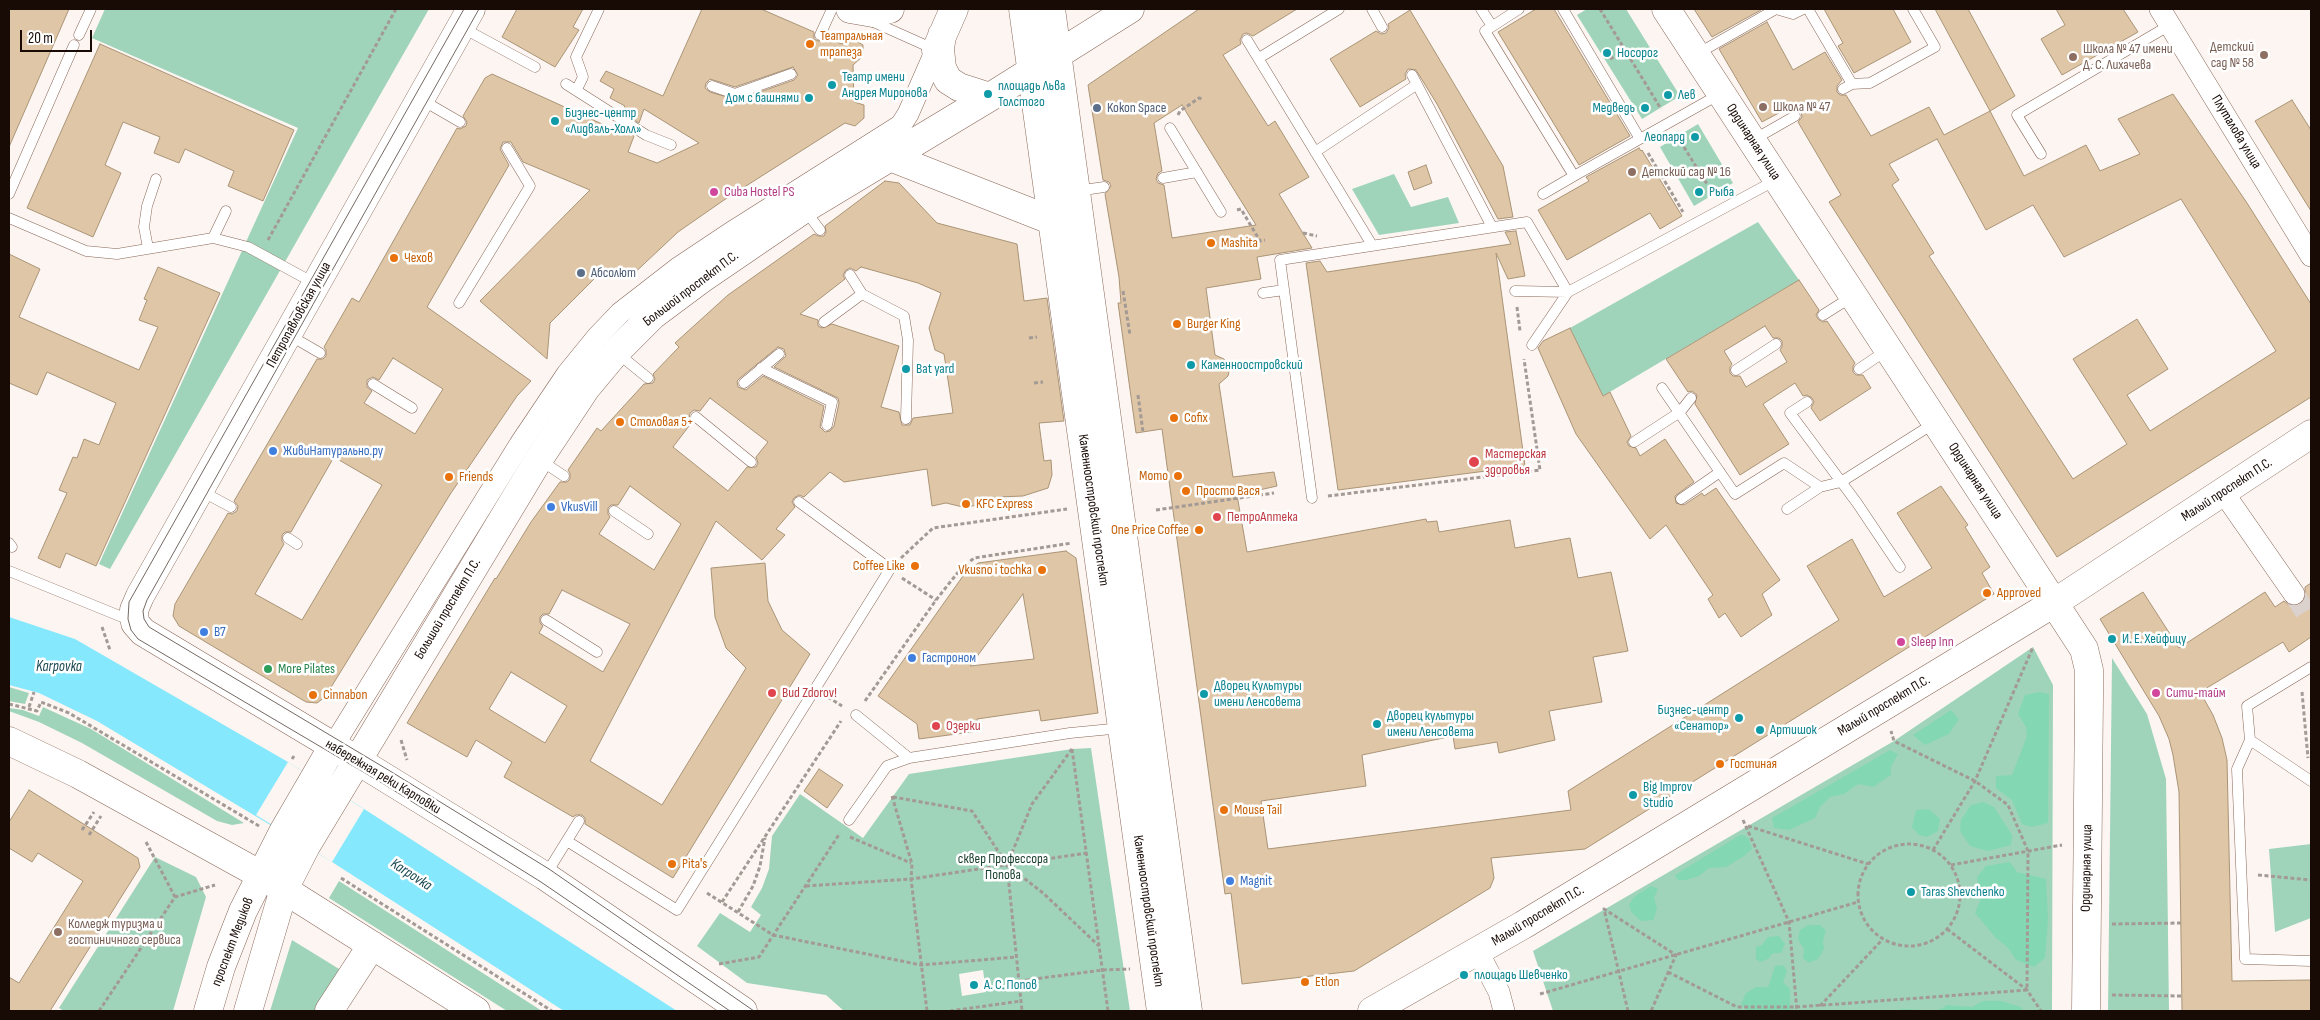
<!DOCTYPE html>
<html>
<head>
<meta charset="utf-8">
<style>
	body { margin:0 }
	#map { position:relative; width:2320px; height:1020px; overflow:hidden; background:#fdf5f1; font-family:"Sofia Sans Condensed",sans-serif }
	canvas { display:block }
	.frame { position:absolute; inset:0; border:10px solid #180b06; pointer-events:none }
	.scale { position:absolute; left:20px; top:30px; width:72px; height:22px; box-sizing:border-box; border:2px solid #180b06; border-top:0; padding-left:6px; font-size:15px; line-height:18px; white-space:nowrap; color:#180b06; -webkit-text-stroke:4px #fff; paint-order:stroke }
</style>
</head>
<body>
<div id="map">
<canvas width="2320" height="1020"></canvas>
<div class="frame"></div>
<div class="scale">20 m</div>
</div>
<script>
const ctx = document.querySelector('canvas').getContext('2d');
ctx.lineJoin = 'round';
function fillPath(path, color) { ctx.fillStyle = color; ctx.fill(path, 'evenodd'); }
const poly = rows => new Path2D(rows.map(r => 'M' + r).join(''));
function trace(path, color, width, dash) { ctx.strokeStyle = color; ctx.lineWidth = width; ctx.lineCap = dash ? 'butt' : 'round'; ctx.setLineDash(dash || []); ctx.stroke(path); }
function write(font, color, halo, rows, align = 'center') {
  ctx.font = font + ' "Sofia Sans Condensed",sans-serif'; ctx.lineWidth = 5; ctx.setLineDash([]); ctx.textBaseline = 'middle'; ctx.strokeStyle = halo; ctx.fillStyle = color; for (const [text, x, y, turn = 0] of rows) {
    ctx.save(); ctx.translate(x, y); ctx.rotate((+turn || 0) * Math.PI / 180); ctx.textAlign = isNaN(turn) ? turn : align; if (halo) ctx.strokeText(text, 0, 0); ctx.fillText(text, 0, 0); ctx.restore();
  }
}
fillPath(poly([
	[105,9,429,9,110,569,99,564,298,128,92,38],
	[1587,9,1626,9,1680,96,1642,119,1577,15],
	[1698,124,1733,183,1694,206,1660,147],
	[1394,174,1411,207,1448,197,1459,223,1379,235,1352,189],
	[1758,222,1799,280,1603,396,1570,328],
	[2033,647,2053,685,2052,1011,1553,1011,1533,951,1894,741],
	[2112,658,2147,714,2166,779,2169,1011,2108,1011],
	[9,687,29,693,25,704,9,701],
	[43,707,91,729,244,823,232,825,217,821,82,743,39,722,9,711,9,708,23,710,39,716],
	[1091,748,1130,1011,844,1011,826,995,747,983,697,946,720,913,750,932,761,915,751,907,762,888,769,869,772,836,800,794,863,838,909,774,1072,749],
	[983,970,986,992,962,996,959,974],
	[2311,844,2311,918,2275,932,2269,849],
	[155,857,196,877,206,897,173,1011,64,1011,59,1008],
	[339,881,542,1011,507,1011,329,898],
	[292,940,344,972,319,1011,270,1011]
]), '#9fd4bb');
fillPath(poly([
	[2039,692,2049,694,2048,823,2032,827,2022,824,2012,800,1996,788,1996,776,2012,775,2027,736,2026,727,2018,714,2025,695],
	[1951,710,1959,719,1949,734,1925,745,1913,735],
	[1890,750,1898,754,1891,767,1891,775,1873,787,1858,784,1844,794,1830,797,1820,807,1815,818,1789,830,1774,828,1772,818],
	[1983,802,1994,807,2012,835,2011,845,1988,851,1970,846,1960,831,1961,820,1971,805],
	[1929,809,1940,819,1938,831,1927,837,1919,835,1912,827,1916,810],
	[1740,835,1744,835,1749,839,1752,849,1744,856,1726,867,1709,868,1699,876,1686,880,1678,880,1675,875],
	[2010,862,2017,872,2046,879,2048,920,2045,958,2034,967,2016,960,2008,948,1996,938,1975,913,1980,901,1977,877,1986,866],
	[1651,886,1658,889,1654,898,1657,909,1653,920,1641,921,1632,913,1629,905,1634,897],
	[1808,925,1820,925,1826,931,1823,941,1824,949,1818,959,1809,963,1803,958,1804,949,1798,939,1800,930],
	[1779,936,1785,944,1781,953,1773,953,1768,959,1760,962,1756,959,1756,947,1762,945,1768,937],
	[1783,965,1787,971,1783,982,1790,989,1790,1011,1747,1011,1741,1004,1746,993,1756,987,1768,987,1775,966],
	[1983,1001,2001,1001,2021,1007,2023,1011,1888,1011,1905,1009,1937,1011,1947,1005,1972,1007]
]), '#84d7b3');
fillPath(poly([
	[9,617,75,639,288,762,358,805,677,1011,564,1011,332,862,97,721,39,693,9,685]
]), '#85e8fc');
fillPath(poly([
	[288,762,364,809,332,862,256,815]
]), '#fdf5f1');
const building = poly([
	[9,9,69,9,9,147,9,9],
	[517,9,583,9,573,27,579,30,555,67,502,37,517,9],
	[702,9,761,9,814,32,814,39,818,41,824,41,826,38,842,44,851,38,863,45,863,56,853,65,854,102,864,105,864,118,855,126,845,123,724,200,678,232,628,279,622,274,597,276,550,323,547,359,480,301,590,190,523,162,511,142,503,142,500,149,509,165,427,307,531,381,517,396,451,493,325,697,317,703,306,702,179,626,173,616,175,604,228,513,232,514,237,511,238,506,234,501,317,359,323,359,326,356,326,350,324,347,352,298,359,302,457,128,460,129,466,126,467,122,463,116,485,78,492,74,613,129,616,124,634,136,628,152,657,163,699,143,644,109,639,123,622,112,625,106,610,98,614,89,600,81,606,71,663,96,702,9],
	[793,67,798,75,794,80,737,100,710,92,705,88,706,83,710,79,735,87,793,67],
	[393,358,443,389,415,434,364,403,372,391,367,387,367,380,373,377,379,380,393,358],
	[334,457,382,485,302,620,255,594,284,544,282,541,282,535,285,532,291,532,334,457],
	[1199,9,1297,9,1253,36,1247,33,1243,34,1240,40,1241,44,1223,55,1268,126,1275,121,1309,177,1279,194,1312,248,1257,257,1261,279,1206,288,1215,355,1224,359,1230,367,1228,376,1219,384,1233,477,1274,472,1277,486,1237,495,1247,552,1426,519,1427,522,1437,521,1439,532,1510,520,1515,548,1570,538,1578,578,1611,572,1628,651,1593,657,1602,702,1549,711,1555,740,1499,753,1497,742,1455,749,1453,736,1362,755,1366,786,1261,801,1268,849,1571,810,1568,791,1839,620,1807,566,1852,539,1884,597,1932,568,1897,513,1941,486,1968,525,1965,527,1990,567,1982,573,1994,594,1585,849,1491,858,1494,878,1490,888,1354,971,1242,984,1231,893,1225,894,1162,429,1136,433,1118,303,1121,303,1119,277,1105,194,1111,186,1109,182,1103,180,1088,85,1199,9],
	[1182,105,1197,130,1256,225,1172,238,1164,185,1158,183,1156,179,1158,173,1162,171,1154,123,1182,105],
	[1536,9,1554,9,1630,136,1579,165,1498,32,1536,9],
	[1694,9,1760,9,1761,10,1712,37,1694,9],
	[1824,9,1893,9,1911,42,1854,73,1838,46,1843,43,1824,9],
	[1935,9,1968,9,2015,96,1990,111,1935,9],
	[2056,9,2123,9,2138,32,2062,75,2041,39,2065,25,2056,9],
	[1410,10,1503,166,1513,217,1498,219,1437,104,1416,70,1408,69,1405,74,1406,79,1360,107,1330,59,1376,31,1381,34,1386,33,1389,28,1388,24,1410,10],
	[1767,22,1793,70,1825,52,1842,80,1837,86,1837,92,1840,95,1846,95,1871,136,1929,107,1944,135,1990,111,2024,176,2086,145,2100,171,2140,154,2118,119,2173,94,2247,203,2311,304,2311,397,2057,557,1829,202,1841,195,1798,122,1802,117,1801,112,1796,109,1791,110,1790,107,1762,122,1719,49,1767,22],
	[1937,139,1986,230,2033,205,2064,257,2181,199,2276,351,2150,431,2127,395,2168,369,2137,319,2073,359,2127,444,2073,479,1929,256,1934,253,1892,185,1899,180,1889,164,1937,139],
	[100,44,294,130,263,201,228,186,234,171,185,149,179,163,154,153,160,137,123,122,105,165,121,173,93,237,27,208,100,44],
	[2292,100,2311,130,2311,211,2255,121,2292,100],
	[1639,148,1641,151,1642,150,1682,216,1660,229,1650,213,1567,260,1538,210,1589,181,1586,177,1639,148],
	[1426,165,1432,183,1414,190,1408,172,1426,165],
	[885,181,899,183,937,223,1017,244,1024,301,1047,298,1064,421,1039,423,1044,461,1051,460,1052,475,1048,488,1023,496,998,497,988,504,963,507,946,503,932,506,927,469,844,482,830,472,804,497,799,495,794,498,792,502,795,507,776,529,785,535,762,560,716,521,590,761,662,805,746,668,726,648,715,617,711,568,765,563,768,601,782,630,810,654,673,878,585,824,585,818,582,815,576,815,573,817,504,777,512,762,476,740,467,757,407,723,495,578,496,579,531,522,560,482,567,482,570,479,570,473,568,470,597,428,601,431,644,384,653,383,655,379,653,374,679,347,675,343,728,295,814,234,818,236,824,236,826,232,825,226,885,181],
	[861,267,918,283,941,293,929,328,935,350,944,354,953,413,913,418,910,425,902,425,899,412,881,407,899,346,832,324,822,328,818,326,818,320,800,314,845,279,843,275,846,270,850,268,856,271,861,267],
	[778,347,784,349,786,356,774,367,838,398,839,403,834,426,830,431,825,432,820,427,824,406,763,376,746,390,738,387,737,381,740,378,778,347],
	[710,398,768,442,756,457,758,463,756,467,747,467,728,491,673,447,692,422,689,419,690,413,694,410,700,411,710,398],
	[630,486,681,524,654,570,599,534,610,517,608,514,608,508,611,505,618,505,630,486],
	[562,590,630,624,603,672,539,633,543,626,540,623,540,617,543,614,549,614,562,590],
	[511,672,567,706,545,743,489,709,511,672],
	[1516,231,1525,276,1508,279,1496,253,1525,466,1338,490,1306,263,1320,261,1327,272,1511,244,1505,232,1516,231],
	[9,254,40,269,19,317,139,370,158,327,139,320,147,300,144,299,158,267,220,293,96,566,66,553,60,568,38,558,67,493,59,490,73,457,77,458,84,439,99,445,116,403,47,372,37,395,9,383,9,254],
	[1799,280,1819,310,1816,315,1818,319,1823,322,1827,321,1855,363,1853,366,1853,372,1856,375,1863,375,1871,388,1820,421,1811,408,1814,402,1812,398,1807,395,1803,396,1795,383,1763,404,1789,444,1740,475,1695,404,1697,395,1692,391,1688,392,1666,359,1799,280],
	[1765,326,1773,338,1779,338,1782,341,1782,347,1780,350,1787,362,1746,387,1740,376,1733,376,1730,373,1730,367,1732,364,1724,351,1765,326],
	[1570,328,1603,396,1610,392,1631,436,1627,442,1629,446,1636,448,1640,456,1665,439,1694,482,1675,496,1676,503,1684,505,1702,493,1704,496,1716,488,1780,580,1762,594,1772,615,1741,637,1725,613,1719,618,1708,599,1713,595,1666,525,1650,539,1576,434,1538,348,1543,341,1570,328],
	[1066,551,1076,558,1098,713,1041,721,1039,710,977,719,979,731,919,739,917,724,878,696,963,576,978,563,1066,551],
	[1023,594,1034,659,970,666,1023,594],
	[2311,583,2311,637,2289,652,2283,642,2200,692,2213,715,2222,738,2227,760,2232,981,2311,980,2311,1011,2182,1011,2179,792,2173,755,2169,739,2159,716,2100,619,2143,592,2179,648,2265,592,2275,607,2284,601,2289,605,2301,604,2305,599,2305,587,2311,583],
	[819,769,843,785,827,808,804,791,819,769],
	[29,790,138,858,140,867,50,1011,9,1011,9,977,19,983,83,881,38,853,32,862,9,848,9,822,29,790]
]);
fillPath(building, '#dec6a7');
trace(building, '#aa9476', 1);
trace(poly([
	[2294,594,2311,621]
]), '#dbd2ce', 21, [21, 11]);
const lane = poly([
	[1372,9,1382,27],
	[1481,9,1492,26],
	[1519,9,1485,31,1574,176,1720,94],
	[1563,9,1640,139],
	[1808,9,1852,84,1843,89],
	[869,20,936,50],
	[461,27,535,67],
	[79,35,91,9],
	[820,35,832,9],
	[1247,40,1372,245],
	[1697,54,1776,9,1793,14,1803,9],
	[1259,58,1339,9],
	[1412,75,1492,227],
	[566,84,646,135,671,145],
	[1852,84,1870,83,1935,47,1913,9],
	[712,86,735,94,791,74],
	[577,89,583,77,576,57,599,9],
	[422,100,460,122],
	[1170,128,1221,212],
	[1753,140,1795,116],
	[1315,152,1416,85],
	[2041,154,2017,115,2170,25],
	[1163,178,1197,172],
	[1077,191,1104,187],
	[9,194,74,45],
	[1543,194,1574,176],
	[804,209,820,230],
	[9,218,86,251,117,254,213,238,248,247,314,283],
	[213,238,226,211],
	[148,248,144,227,147,206,156,179],
	[1515,291,1568,292,1532,345],
	[1263,293,1284,290],
	[862,294,904,316,908,340,906,419],
	[459,303,530,186,507,148],
	[1823,315,1853,296],
	[824,322,862,294,850,275],
	[289,335,320,353],
	[616,352,648,378],
	[761,368,832,402,827,425],
	[1859,369,1887,350],
	[1736,370,1776,344],
	[744,383,779,354],
	[373,384,412,408],
	[1662,388,1735,494,1784,463,1820,487],
	[1807,402,1790,413,1857,503,1900,567],
	[696,417,751,462],
	[1634,442,1680,412,1691,398],
	[540,460,564,476],
	[201,491,231,507],
	[1312,498,1280,260,1527,222,1568,292,1776,180],
	[1681,499,1720,472],
	[1787,509,1820,487,1841,482,1936,422],
	[614,511,648,534],
	[288,538,297,544],
	[9,543,12,547],
	[9,571,132,621],
	[546,620,597,652],
	[2311,667,2247,706,2250,740,2237,769,2245,959,2311,961],
	[856,715,909,758],
	[2250,740,2311,781],
	[849,820,887,766,909,758,1070,733,1122,728],
	[567,841,677,910,890,569,799,502],
	[545,876,579,821]
]);
const street = poly([
	[2160,9,2311,256],
	[2223,492,2294,594],
	[333,746,520,444,567,374,598,336,620,313,678,268,735,230,901,125,908,114,936,50],
	[1478,952,1499,992,1504,1011]
]);
const secondary = poly([
	[1666,9,2084,649,2089,670,2089,696,2086,1011],
	[9,741,78,774,261,875,476,1011],
	[337,748,545,876,743,1011],
	[329,1011,372,945],
	[1372,1011,1523,925,2054,603,2311,434]
]);
const primary = poly([
	[850,9,873,13,890,9],
	[1023,9,1161,1011],
	[1051,9,1188,1011],
	[942,35,940,49,942,68,948,80,959,87,990,97],
	[936,50,954,9],
	[890,157,1053,221],
	[208,1011,221,967,243,911,283,832,333,746,143,632,135,623,134,610,140,596,471,9],
	[248,1011,284,889,306,846,539,459,586,388,616,352,653,315,700,280,804,209,990,97,1130,9]
]);
trace(lane, '#886758', 11);
trace(street, '#886758', 22);
trace(secondary, '#886758', 29);
trace(primary, '#886758', 29);
trace(poly([
	[1600,9,1661,109],
	[1610,59,1625,50],
	[1178,115,1180,111,1199,98,1202,99],
	[1677,136,1707,184],
	[1648,153,1683,212],
	[1237,210,1241,209,1260,241,1265,240],
	[1303,233,1317,236],
	[268,240,396,9],
	[1123,291,1130,335],
	[1517,307,1520,331],
	[1029,338,1037,337],
	[1034,383,1043,382],
	[1138,395,1143,432],
	[1328,496,1540,470,1524,359],
	[1156,510,1274,493],
	[901,558,933,528,1067,509],
	[902,578,936,600],
	[102,627,110,650],
	[2302,692,2308,758],
	[828,697,842,706],
	[865,701,936,600,959,571,974,558,1072,543],
	[9,704,37,711,41,702,69,713,259,826],
	[29,707,34,692],
	[401,740,407,760],
	[1072,749,1108,1011],
	[1072,749,1032,804,1007,865,1043,893,1099,946],
	[292,759,294,756],
	[892,796,912,864,911,879,927,1011],
	[893,797,972,811,1007,865,1022,1011],
	[1743,820,1789,922,1797,1011],
	[1748,826,1868,864],
	[82,830,94,812],
	[89,835,101,816],
	[850,837,911,863],
	[146,842,175,897],
	'1858 895a51 51 0 1 1 102 0a51 51 0 1 1-102 0Z',
	[1933,850,1975,781,2033,647],
	[1951,865,2062,845],
	[2258,875,2311,880],
	[341,878,552,1011],
	[806,886,911,879,1087,853],
	[707,893,773,935,921,965,1016,957],
	[722,902,841,721],
	[738,912,753,886,760,866,765,838],
	[2112,924,2181,923],
	[1947,929,2027,990,2041,1011],
	[719,964,759,957,840,833],
	[1668,972,1737,1007,1797,1007,2027,990,2028,851,2008,805,1975,781,1894,741,1891,731],
	[1019,981,1103,970,1130,969],
	[1540,994,1858,902],
	[2112,995,2182,996],
	[1820,1006,1882,940],
	[99,1011,175,897,215,885],
	[950,1011,1021,1001],
	[1628,1011,1604,909,1676,955,1651,1011]
]), '#a49a95', 3, [4, 2.5]);
trace(lane, '#fff', 10);
trace(street, '#fff', 21);
trace(secondary, '#fff', 28);
trace(primary, '#fff', 28);
trace(poly([
	[464,9,129,602,128,619,131,630,138,639,382,783,541,882,730,1011],
	[479,9,147,600,143,611,144,619,149,627,390,771,549,869,754,1011]
]), '#746964', 1);
for (const [x, y, r, color] of [
	[810,44,5,"#e8710a"],
	[1607,53,5,"#0f9aa8"],
	[2264,55,5,"#8d6e63"],
	[2073,57,5,"#8d6e63"],
	[832,85,5,"#0f9aa8"],
	[988,94,5,"#0f9aa8"],
	[1668,95,5,"#0f9aa8"],
	[809,98,5,"#0f9aa8"],
	[1763,107,5,"#8d6e63"],
	[1097,108,5,"#5c6f8a"],
	[1645,108,5,"#0f9aa8"],
	[555,121,5,"#0f9aa8"],
	[1695,137,5,"#0f9aa8"],
	[1632,172,5,"#8d6e63"],
	[714,192,5,"#d1479c"],
	[1699,192,5,"#0f9aa8"],
	[1211,243,5,"#e8710a"],
	[394,258,5,"#e8710a"],
	[581,273,5,"#5c6f8a"],
	[1177,324,5,"#e8710a"],
	[1191,365,5,"#0f9aa8"],
	[906,369,5,"#0f9aa8"],
	[1174,418,5,"#e8710a"],
	[620,422,5,"#e8710a"],
	[273,451,5,"#3f7fe0"],
	[1474,462,6,"#e0444e"],
	[1178,476,5,"#e8710a"],
	[449,477,5,"#e8710a"],
	[1186,491,5,"#e8710a"],
	[966,504,5,"#e8710a"],
	[551,507,5,"#3f7fe0"],
	[1217,517,5,"#e0444e"],
	[1199,530,5,"#e8710a"],
	[915,566,5,"#e8710a"],
	[1042,570,5,"#e8710a"],
	[1987,593,5,"#e8710a"],
	[204,632,5,"#3f7fe0"],
	[2112,639,5,"#0f9aa8"],
	[1901,642,5,"#d1479c"],
	[912,658,5,"#3f7fe0"],
	[268,669,5,"#2e9e5b"],
	[772,693,5,"#e0444e"],
	[2156,693,5,"#d1479c"],
	[1204,694,5,"#0f9aa8"],
	[313,695,5,"#e8710a"],
	[1739,718,5,"#0f9aa8"],
	[1377,724,5,"#0f9aa8"],
	[936,726,5,"#e0444e"],
	[1760,730,5,"#0f9aa8"],
	[1720,764,5,"#e8710a"],
	[1633,795,5,"#0f9aa8"],
	[1224,810,5,"#e8710a"],
	[672,864,5,"#e8710a"],
	[1230,881,5,"#3f7fe0"],
	[1911,892,5,"#0f9aa8"],
	[58,932,5,"#8d6e63"],
	[1464,975,5,"#0f9aa8"],
	[1305,982,5,"#e8710a"],
	[974,985,5,"#0f9aa8"]
]) { const dot = new Path2D(); dot.arc(x, y, r, 0, 2 * Math.PI); ctx.fillStyle = color; ctx.fill(dot); trace(dot, '#fff', 2); }
write('14px', '#c56008', '#fff', [
	["Театральная",820,36],
	["трапеза",820,52],
	["Mashita",1221,243],
	["Чехов",404,258],
	["Burger King",1187,324],
	["Cofix",1184,418],
	["Столовая 5+",630,422],
	["Momo",1168,476,"right"],
	["Friends",459,477],
	["Просто Вася",1196,491],
	["KFC Express",976,504],
	["One Price Coffee",1189,530,"right"],
	["Coffee Like",905,566,"right"],
	["Vkusno i tochka",1032,570,"right"],
	["Approved",1997,593],
	["Cinnabon",323,695],
	["Гостиная",1730,764],
	["Mouse Tail",1234,810],
	["Pita's",682,864],
	["Etlon",1315,982]
], 'left');
write('14px', '#785e54', '#fff', [
	["Детский",2254,47,"right"],
	["сад № 58",2254,63,"right"],
	["Школа № 47 имени",2083,49],
	["Д. С. Лихачева",2083,65],
	["Школа № 47",1773,107],
	["Детский сад № 16",1642,172],
	["Колледж туризма и",68,924],
	["гостиничного сервиса",68,940]
], 'left');
write('14px', '#0d838f', '#fff', [
	["Носорог",1617,53],
	["Театр имени",842,77],
	["Андрея Миронова",842,93],
	["площадь Льва",998,86],
	["Толстого",998,102],
	["Лев",1678,95],
	["Дом с башнями",799,98,"right"],
	["Медведь",1635,108,"right"],
	["Бизнес-центр",565,113],
	["«Лидваль-Холл»",565,129],
	["Леопард",1685,137,"right"],
	["Рыба",1709,192],
	["Каменноостровский",1201,365],
	["Bat yard",916,369],
	["И. Е. Хейфицу",2122,639],
	["Дворец Культуры",1214,686],
	["имени Ленсовета",1214,702],
	["Бизнес-центр",1729,710,"right"],
	["«Сенатор»",1729,726,"right"],
	["Дворец культуры",1387,716],
	["имени Ленсовета",1387,732],
	["Артишок",1770,730],
	["Big Improv",1643,787],
	["Studio",1643,803],
	["Taras Shevchenko",1921,892],
	["площадь Шевченко",1474,975],
	["А. С. Попов",984,985]
], 'left');
write('14px', '#4e5e75', '#fff', [
	["Kokon Space",1107,108],
	["Абсолют",591,273]
], 'left');
write('14px', '#180b06', '#fff', [
	["Плуталова улица",2236,132,59],
	["Ординарная улица",1753,142,57],
	["Большой проспект П.С.",691,289,-37],
	["Петропавловская улица",299,315,-61],
	["Ординарная улица",1975,481,57],
	["Малый проспект П.С.",2227,490,-33],
	["Каменноостровский проспект",1093,510,82],
	["Большой проспект П.С.",448,609,-59],
	["Малый проспект П.С.",1884,706,-31],
	["набережная реки Карповки",383,777,31],
	["Ординарная улица",2087,868,-89],
	["Каменноостровский проспект",1148,911,82],
	["Малый проспект П.С.",1538,916,-31],
	["проспект Медиков",233,942,-69]
]);
write('14px', '#b23c85', '#fff', [
	["Cuba Hostel PS",724,192],
	["Sleep Inn",1911,642],
	["Сити-тайм",2166,693]
], 'left');
write('14px', '#366cbe', '#fff', [
	["ЖивиНатурально.ру",283,451],
	["VkusVill",561,507],
	["B7",214,632],
	["Гастроном",922,658],
	["Magnit",1240,881]
], 'left');
write('14px', '#be3a42', '#fff', [
	["Мастерская",1485,454],
	["здоровья",1485,470],
	["ПетроАптека",1227,517],
	["Bud Zdorov!",782,693],
	["Озерки",946,726]
], 'left');
write('14px', '#27864d', '#fff', [
	["More Pilates",278,669]
], 'left');
write('14px', '#173d2e', '#fff', [
	["сквер Профессора",1003,859],
	["Попова",1003,875]
]);
write('italic 15px', '#1b4851', '#fff', [
	["Karpovka",59,667],
	["Karpovka",411,875,33]
]);
</script>
</body>
</html>
